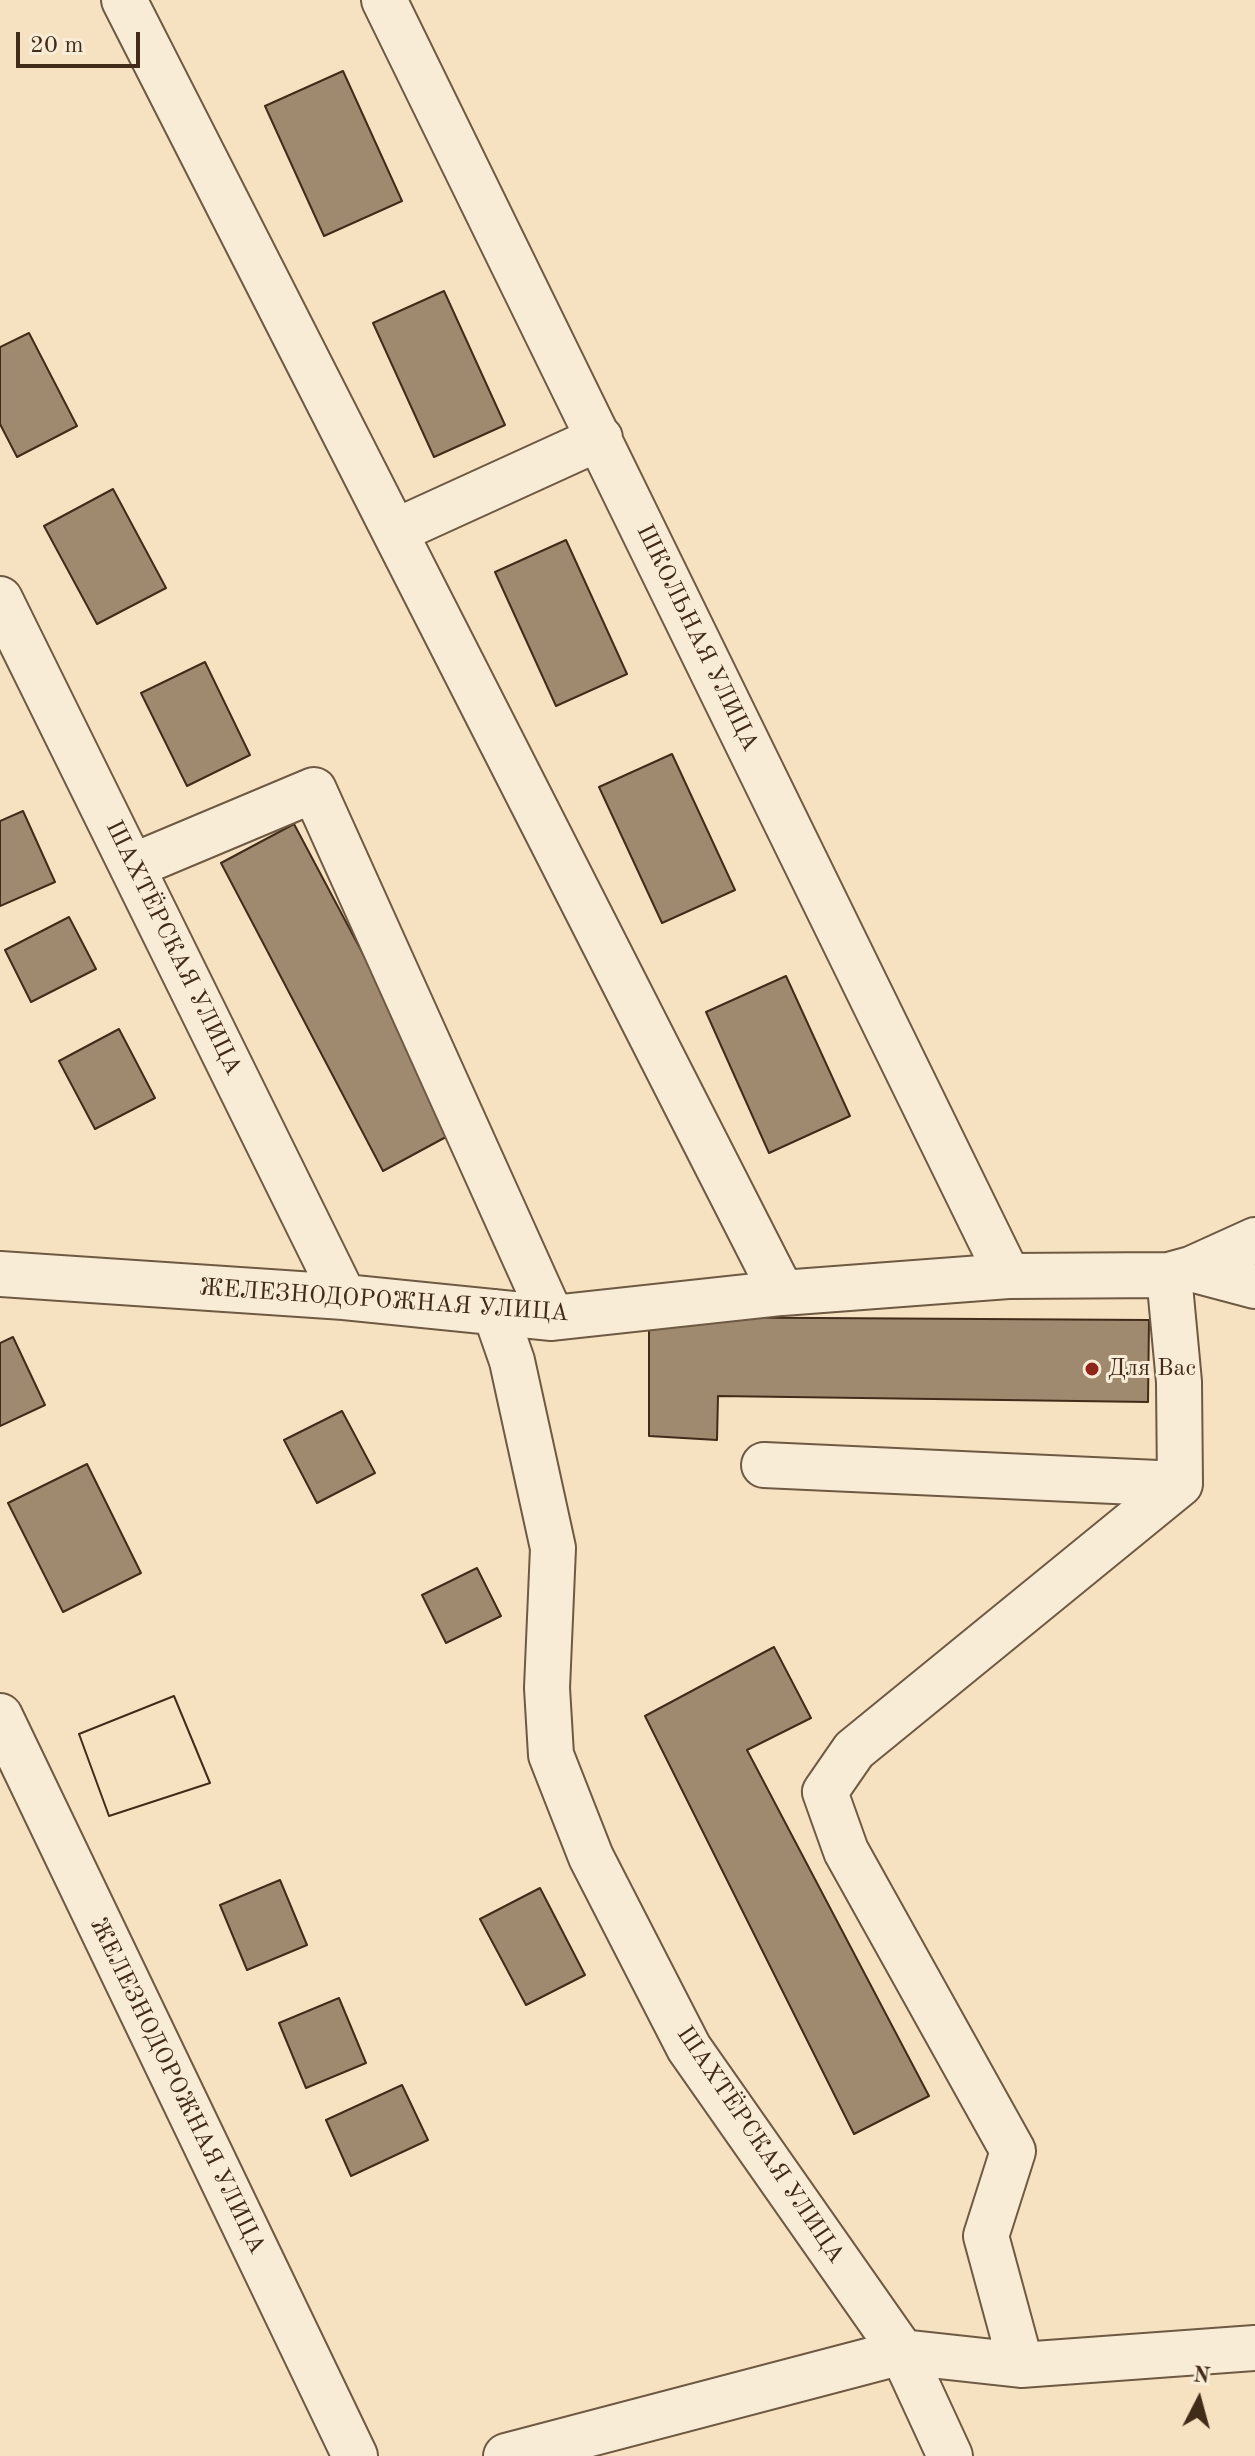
<!DOCTYPE html>
<html>
<head>
<meta charset="utf-8">
<style>
	body { margin:0 }
	#map { position:relative; width:1255px; height:2456px; overflow:hidden; background:#f6e2c1; font-family:"Old Standard TT",serif }
	canvas { display:block }
	.north { position:absolute; left:1159px; top:2360px; width:80px; height:80px; -webkit-text-stroke:6px #f9ecd7; paint-order:stroke; rotate:6deg; font-size:22px; font-weight:700; line-height:32px; text-align:center; color:#412b19 }
	.north::after { content:''; display:block; margin:auto; width:28px; height:36px; background:#412b19; clip-path:polygon(50% 0,100% 100%,50% 72%,0 100%) }
	.scale { position:absolute; left:16px; top:32px; width:124px; height:36px; box-sizing:border-box; border:4px solid #412b19; border-top:0; padding-left:10px; font-size:24px; line-height:28px; white-space:nowrap; color:#412b19; -webkit-text-stroke:6px #f9ecd7; paint-order:stroke }
</style>
</head>
<body>
<div id="map">
<canvas width="1255" height="2456"></canvas>
<div class="north">N</div>
<div class="scale">20 m</div>
</div>
<script>
const ctx = document.querySelector('canvas').getContext('2d');
ctx.lineJoin = 'round';
function fillPath(path, color) { ctx.fillStyle = color; ctx.fill(path, 'evenodd'); }
const poly = rows => new Path2D(rows.map(r => 'M' + r).join(''));
function trace(path, color, width, dash) { ctx.strokeStyle = color; ctx.lineWidth = width; ctx.lineCap = dash ? 'butt' : 'round'; ctx.setLineDash(dash || []); ctx.stroke(path); }
function write(font, color, halo, rows, align = 'center') {
  ctx.font = font + ' "Old Standard TT",serif'; ctx.lineWidth = 6; ctx.setLineDash([]); ctx.textBaseline = 'middle'; ctx.strokeStyle = halo; ctx.fillStyle = color; for (const [text, x, y, turn = 0] of rows) {
    ctx.save(); ctx.translate(x, y); ctx.rotate((+turn || 0) * Math.PI / 180); ctx.textAlign = isNaN(turn) ? turn : align; if (halo) ctx.strokeText(text, 0, 0); ctx.fillText(text, 0, 0); ctx.restore();
  }
}
const building = poly([
	[343,71,402,201,324,236,265,106,343,71],
	[444,291,505,425,434,457,373,323,444,291],
	[29,333,77,426,17,457,0,424,0,347,29,333],
	[113,489,166,588,97,624,44,526,113,489],
	[566,540,627,674,556,706,495,572,566,540],
	[205,662,250,755,187,786,141,693,205,662],
	[672,754,735,890,662,923,599,787,672,754],
	[23,811,55,882,0,906,0,821,23,811],
	[294,824,457,1131,383,1171,221,863,294,824],
	[69,917,96,969,31,1002,5,950,69,917],
	[786,976,850,1116,769,1153,706,1012,786,976],
	[119,1029,155,1098,95,1129,59,1061,119,1029],
	[649,1317,1149,1320,1148,1402,718,1396,717,1440,649,1436,649,1317],
	[13,1337,45,1405,0,1426,0,1343,13,1337],
	[342,1411,375,1473,317,1503,284,1440,342,1411],
	[87,1464,141,1573,63,1612,8,1503,87,1464],
	[477,1568,501,1616,446,1643,422,1595,477,1568],
	[774,1647,811,1718,747,1750,929,2096,854,2134,645,1716,774,1647],
	[174,1696,210,1783,109,1816,79,1734,174,1696],
	[174,1696,210,1783,109,1816,79,1734,174,1696],
	[280,1880,307,1945,247,1970,220,1905,280,1880],
	[540,1888,585,1975,526,2005,480,1919,540,1888],
	[339,1998,366,2063,306,2088,279,2023,339,1998],
	[402,2085,428,2140,351,2176,326,2120,402,2085]
]);
fillPath(building, '#9f8a70');
trace(building, '#412b19', 2);
const minor = poly([
	[124,0,782,1293],
	[384,0,1008,1276],
	[396,531,600,438],
	[0,599,344,1297],
	[133,866,314,790,552,1318],
	[1191,1269,1255,1286],
	[0,1274,344,1297,552,1318,782,1293,1008,1276,1169,1275,1191,1269,1255,1240],
	[495,1312,512,1361,553,1548,547,1688,551,1755,591,1857,689,2048,902,2352,950,2456],
	[764,1465,1180,1484,1179,1382,1169,1275],
	[0,1716,355,2456],
	[1021,2365,986,2236,1013,2151,846,1851,825,1792,854,1750,1180,1484],
	[506,2456,902,2352,1021,2365,1255,2348]
]);
trace(minor, '#6e5943', 48);
trace(minor, '#f9ecd7', 44);
for (const [x, y, r, color] of [
	[1092,1369,8,"#8f2418"]
]) { const dot = new Path2D(); dot.arc(x, y, r, 0, 2 * Math.PI); ctx.fillStyle = color; ctx.fill(dot); trace(dot, '#f9ecd7', 3); }
write('24px', '#412b19', '#f9ecd7', [
	["ШКОЛЬНАЯ УЛИЦА",697,638,64],
	["ШАХТЁРСКАЯ УЛИЦА",173,948,64],
	["ЖЕЛЕЗНОДОРОЖНАЯ УЛИЦА",384,1301,4],
	["ЖЕЛЕЗНОДОРОЖНАЯ УЛИЦА",177,2086,64],
	["ШАХТЁРСКАЯ УЛИЦА",760,2145,56]
]);
write('24px', '#412b19', '#f9ecd7', [
	["Для Вас",1108,1369]
], 'left');
</script>
</body>
</html>
